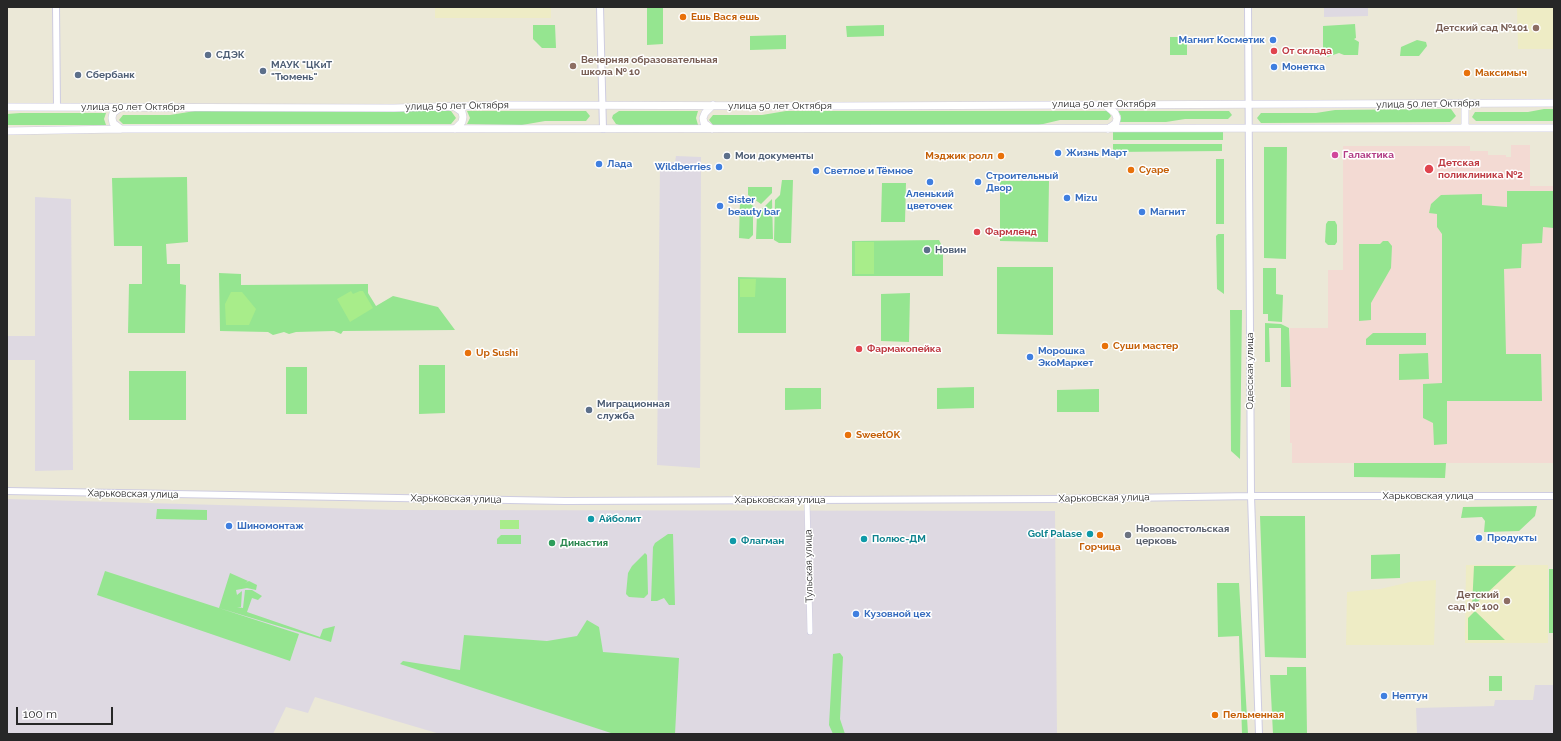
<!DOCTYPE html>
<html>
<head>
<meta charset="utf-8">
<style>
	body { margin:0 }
	#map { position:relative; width:1561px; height:741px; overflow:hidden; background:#ebe8d7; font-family:Raleway,sans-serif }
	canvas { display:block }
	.frame { position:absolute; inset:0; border:8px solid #272727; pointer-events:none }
	.scale { position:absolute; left:16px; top:707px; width:97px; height:18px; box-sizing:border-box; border:2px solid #272727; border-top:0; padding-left:5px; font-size:12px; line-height:14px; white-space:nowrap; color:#272727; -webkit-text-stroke:3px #fff; paint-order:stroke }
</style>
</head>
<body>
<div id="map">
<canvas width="1561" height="741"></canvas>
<div class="frame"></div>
<div class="scale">100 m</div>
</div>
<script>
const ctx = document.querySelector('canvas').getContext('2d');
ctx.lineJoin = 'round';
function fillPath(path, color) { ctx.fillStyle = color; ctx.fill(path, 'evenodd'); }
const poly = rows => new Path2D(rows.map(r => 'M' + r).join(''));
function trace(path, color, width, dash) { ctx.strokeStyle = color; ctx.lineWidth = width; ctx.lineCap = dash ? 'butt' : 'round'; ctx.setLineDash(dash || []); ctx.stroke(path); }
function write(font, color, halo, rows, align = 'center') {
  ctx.font = font + ' Raleway,sans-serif'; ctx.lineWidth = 3; ctx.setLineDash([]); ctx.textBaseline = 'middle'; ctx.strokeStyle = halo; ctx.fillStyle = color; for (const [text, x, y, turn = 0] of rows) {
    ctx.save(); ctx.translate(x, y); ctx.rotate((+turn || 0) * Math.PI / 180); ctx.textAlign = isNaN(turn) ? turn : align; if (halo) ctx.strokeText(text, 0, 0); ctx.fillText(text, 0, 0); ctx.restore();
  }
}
fillPath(poly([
	[1324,7,1368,7,1368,16,1324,17],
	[676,156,701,157,700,468,657,465,660,162,675,162],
	[35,197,71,199,73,470,35,471,35,360,7,360,7,336,35,336],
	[7,499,396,510,1055,511,1057,734,440,734,315,697,308,713,286,707,273,734,7,734],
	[1535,685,1554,685,1554,734,1417,734,1416,708,1494,706,1495,700,1533,700]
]), '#ded9e2');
fillPath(poly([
	[435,7,551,7,551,18,435,18],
	[1517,7,1554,7,1554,49,1518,49],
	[1466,565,1548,565,1548,643,1465,643],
	[1436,580,1434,645,1346,645,1347,592,1380,589,1410,582]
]), '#eeecc5');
fillPath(poly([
	[1511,145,1530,145,1530,186,1554,186,1554,463,1292,463,1292,443,1290,443,1290,328,1328,328,1328,270,1343,270,1343,146,1470,146,1470,151,1488,151,1488,155,1506,155,1506,157,1511,157]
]), '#f3dad3');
fillPath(poly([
	[647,8,663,8,663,44,647,45],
	[1355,24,1356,38,1354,39,1359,42,1358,55,1344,55,1339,53,1327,57,1323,50,1323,26],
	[533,25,555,25,556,48,542,48,533,39],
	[884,25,884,36,847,37,846,26],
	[786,35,786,49,750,50,750,36],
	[1170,37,1187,37,1187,55,1170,55],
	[1417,40,1426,42,1427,46,1419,56,1400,56,1401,47],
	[1451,109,1456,116,1450,122,1261,123,1257,118,1261,113,1316,113,1335,110],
	[1544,109,1554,109,1554,121,1476,121,1472,117,1475,112,1528,112],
	[195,111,451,111,456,118,451,124,123,124,119,120,123,115,170,115],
	[467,111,586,111,590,116,586,121,545,121,522,125,467,124,470,118],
	[619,111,698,111,696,118,698,125,619,125,616,124,612,118,613,115],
	[786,111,1108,111,1111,116,1108,120,1060,120,1039,125,713,125,709,120,713,115,762,115],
	[1118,111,1229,111,1232,115,1228,119,1185,119,1166,122,1120,122,1121,116],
	[20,113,106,113,104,119,106,125,7,125,7,114],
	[1113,132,1223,132,1223,140,1113,140],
	[1113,144,1222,144,1222,151,1113,152],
	[1264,147,1287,147,1286,259,1264,258],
	[1216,159,1224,159,1224,224,1216,224],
	[187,177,188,242,166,244,167,264,180,264,180,284,186,285,185,333,128,333,129,284,142,284,142,246,114,246,112,178],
	[782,180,793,180,791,243,779,243,774,240,775,200,780,195],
	[1000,181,1049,181,1048,242,1000,241],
	[882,183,906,183,905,222,881,222],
	[748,187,772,187,772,193,761,204,748,195],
	[1507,191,1554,191,1554,228,1543,227,1542,243,1522,244,1521,268,1504,269,1506,354,1541,354,1542,401,1447,401,1447,444,1434,445,1433,423,1423,418,1423,384,1442,383,1442,234,1437,227,1437,214,1429,213,1431,204,1441,195,1482,194,1482,205,1507,207],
	[772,199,773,239,756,239,757,214],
	[740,200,745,200,756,208,753,212,753,235,749,239,739,238],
	[1328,221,1335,221,1337,225,1337,242,1335,245,1328,245,1325,242,1326,224],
	[1218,234,1224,234,1224,294,1217,289,1216,236],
	[939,240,943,248,943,276,852,276,852,241],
	[1383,241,1388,241,1392,246,1391,268,1371,303,1371,320,1359,321,1359,244,1380,244],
	[997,267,1053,267,1053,335,997,334],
	[1263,268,1276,268,1276,294,1283,295,1282,322,1268,321,1268,314,1263,314],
	[219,273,241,274,241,285,368,284,368,293,376,306,393,296,438,307,455,330,343,331,341,334,334,331,296,332,289,334,284,332,273,335,268,332,220,331],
	[738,277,786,278,786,333,738,333],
	[910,293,909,342,881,341,881,294],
	[1230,310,1242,310,1240,459,1231,451],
	[1265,323,1281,324,1289,328,1291,387,1281,387,1281,328,1269,328,1270,362,1265,362],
	[1373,333,1426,333,1426,345,1366,345,1366,339],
	[1428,353,1429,379,1399,380,1399,354],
	[419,365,445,365,445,413,419,414],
	[286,367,307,367,307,414,286,414],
	[129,371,186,371,186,420,129,420],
	[974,387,974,408,937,409,937,388],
	[785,388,821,388,821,409,785,410],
	[1099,389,1099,412,1057,412,1057,390],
	[1354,463,1446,463,1445,478,1354,477],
	[1537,506,1535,516,1519,531,1484,532,1485,521,1482,517,1461,518,1463,507],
	[157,509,207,510,207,520,156,519],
	[1260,516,1305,516,1306,658,1265,657],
	[668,534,673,534,675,605,669,605,664,598,657,601,651,601,653,547,655,543],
	[501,535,521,535,521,544,497,544,497,539],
	[645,553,647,555,648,594,644,598,629,597,626,594,628,573,632,566],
	[1400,554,1400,578,1371,579,1371,555],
	[1474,566,1516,566,1472,607],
	[1549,569,1554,569,1554,633,1549,633],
	[105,571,299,634,290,661,97,595],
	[230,573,248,581,245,583,249,581,257,585,256,590,247,588,236,590,237,595,242,591,241,607,237,607,243,608,245,590,252,590,262,596,258,600,252,598,247,612,320,637,323,629,335,626,331,642,219,608],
	[1217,583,1239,583,1248,734,1242,734,1239,636,1218,637],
	[1475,611,1505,640,1468,640,1468,618],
	[587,620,599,627,603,652,679,658,675,734,614,734,400,664,403,661,460,670,464,635,547,641,577,636],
	[840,653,843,657,840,719,845,734,833,734,829,725,833,654],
	[1287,667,1306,667,1307,734,1273,734,1270,675,1287,675],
	[1489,676,1502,676,1502,691,1489,691]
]), '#95e590');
fillPath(poly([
	[855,242,874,242,874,274,855,274],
	[740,279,756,279,755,297,740,297],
	[351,291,353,294,360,291,363,291,373,308,350,322,337,299],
	[231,292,242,292,256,309,249,325,226,325,225,304],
	[500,520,519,520,519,529,500,529]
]), '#a8ed8a');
const minor = poly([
	[807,500,810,632]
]);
const tertiary = poly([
	[56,7,57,107],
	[600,7,603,129],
	[1248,7,1251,496,1259,734],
	[7,491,565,501,1060,499,1253,496,1554,496]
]);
const secondary = poly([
	[1105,105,1115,113,1117,118,1116,123,1108,129],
	[7,107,394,108,504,105,836,106,1554,103],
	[1465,128,1465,103],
	[121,129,113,123,112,118,113,113,121,107],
	[455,129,462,122,463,117,462,112,455,107],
	[712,129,704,123,703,118,705,113,713,105],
	[7,131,121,129,1554,128]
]);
trace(minor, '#cecce1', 6);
trace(tertiary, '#cecce1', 8);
trace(secondary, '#cecce1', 8);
trace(minor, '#fff', 5);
trace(tertiary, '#fff', 6);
trace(secondary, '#fff', 7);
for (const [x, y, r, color] of [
	[683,17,4,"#e8710a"],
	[1536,28,4,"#8d6e63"],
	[1273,40,4,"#3f7fe0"],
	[1274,51,4,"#e0444e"],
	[208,55,4,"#5c6f8a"],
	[573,66,4,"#8d6e63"],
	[1274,67,4,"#3f7fe0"],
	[263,71,4,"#5c6f8a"],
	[1467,73,4,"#e8710a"],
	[78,75,4,"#5c6f8a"],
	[1058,153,4,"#3f7fe0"],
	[1335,155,4,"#d1479c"],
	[727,156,4,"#5c6f8a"],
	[1001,156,4,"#e8710a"],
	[599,164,4,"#3f7fe0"],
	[719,167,4,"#3f7fe0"],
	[1429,169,5,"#e0444e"],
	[1131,170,4,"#e8710a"],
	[816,171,4,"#3f7fe0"],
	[930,182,4,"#3f7fe0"],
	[978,182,4,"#3f7fe0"],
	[1067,198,4,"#3f7fe0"],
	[720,206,4,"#3f7fe0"],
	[1142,212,4,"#3f7fe0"],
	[977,232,4,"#e0444e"],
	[927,250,4,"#5c6f8a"],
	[1105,346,4,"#e8710a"],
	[859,349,4,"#e0444e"],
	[468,353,4,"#e8710a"],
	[1030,357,4,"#3f7fe0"],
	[589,410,4,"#5c6f8a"],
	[848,435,4,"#e8710a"],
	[591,519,4,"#0f9aa8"],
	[229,526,4,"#3f7fe0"],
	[1090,534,4,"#0f9aa8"],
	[1100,535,4,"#e8710a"],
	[1128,535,4,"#6b7280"],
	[1479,538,4,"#3f7fe0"],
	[864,539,4,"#0f9aa8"],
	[733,541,4,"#0f9aa8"],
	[552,543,4,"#2e9e5b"],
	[1507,601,4,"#8d6e63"],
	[856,614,4,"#3f7fe0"],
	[1384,696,4,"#3f7fe0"],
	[1215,715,4,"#e8710a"]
]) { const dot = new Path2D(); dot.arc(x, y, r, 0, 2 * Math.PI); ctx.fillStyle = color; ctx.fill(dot); trace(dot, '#fff', 1.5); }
write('bold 10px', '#c56008', '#fff', [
	["Ешь Вася ешь",691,17],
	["Максимыч",1475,73],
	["Мэджик ролл",993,156,"right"],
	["Суаре",1139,170],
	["Суши мастер",1113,346],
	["Up Sushi",476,353],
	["SweetOK",856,435],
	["Горчица",1100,547,"center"],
	["Пельменная",1223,715]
], 'left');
write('bold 10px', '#785e54', '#fff', [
	["Детский сад №101",1528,28],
	["Вечерняя образовательная",581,60,"left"],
	["школа № 10",581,72,"left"],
	["Детский",1499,595],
	["сад № 100",1499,607]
], 'right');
write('bold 10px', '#366cbe', '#fff', [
	["Магнит Косметик",1265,40,"right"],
	["Монетка",1282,67],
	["Жизнь Март",1066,153],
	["Лада",607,164],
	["Wildberries",711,167,"right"],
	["Светлое и Тёмное",824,171],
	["Строительный",986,176],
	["Двор",986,188],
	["Аленький",930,194,"center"],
	["цветочек",930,206,"center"],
	["Mizu",1075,198],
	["Sister",728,200],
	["beauty bar",728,212],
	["Магнит",1150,212],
	["Морошка",1038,351],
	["ЭкоМаркет",1038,363],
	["Шиномонтаж",237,526],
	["Продукты",1487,538],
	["Кузовной цех",864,614],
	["Нептун",1392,696]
], 'left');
write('bold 10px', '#be3a42', '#fff', [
	["От склада",1282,51],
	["Детская",1438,163],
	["поликлиника №2",1438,175],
	["Фармленд",985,232],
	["Фармакопейка",867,349]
], 'left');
write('bold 10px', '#4e5e75', '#fff', [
	["СДЭК",216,55],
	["МАУК \"ЦКиТ",271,65],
	["\"Тюмень\"",271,77],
	["Сбербанк",86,75],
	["Мои документы",735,156],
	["Новин",935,250],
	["Миграционная",597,404],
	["служба",597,416]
], 'left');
write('10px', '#272727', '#fff', [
	["улица 50 лет Октября",1104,104],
	["улица 50 лет Октября",1428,104,-1],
	["улица 50 лет Октября",457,106,-1],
	["улица 50 лет Октября",780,106],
	["улица 50 лет Октября",133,107],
	["Одесская улица",1250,371,-90],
	["Харьковская улица",133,494,1],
	["Харьковская улица",1428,496],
	["Харьковская улица",1104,498,-1],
	["Харьковская улица",456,499,1],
	["Харьковская улица",780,500],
	["Тульская улица",809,566,-91]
]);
write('bold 10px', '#b23c85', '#fff', [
	["Галактика",1343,155]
], 'left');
write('bold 10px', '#0d838f', '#fff', [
	["Айболит",599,519],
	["Golf Palase",1082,534,"right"],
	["Полюс-ДМ",872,539],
	["Флагман",741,541]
], 'left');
write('bold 10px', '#5b616d', '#fff', [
	["Новоапостольская",1136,529],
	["церковь",1136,541]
], 'left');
write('bold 10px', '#27864d', '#fff', [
	["Династия",560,543]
], 'left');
</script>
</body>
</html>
